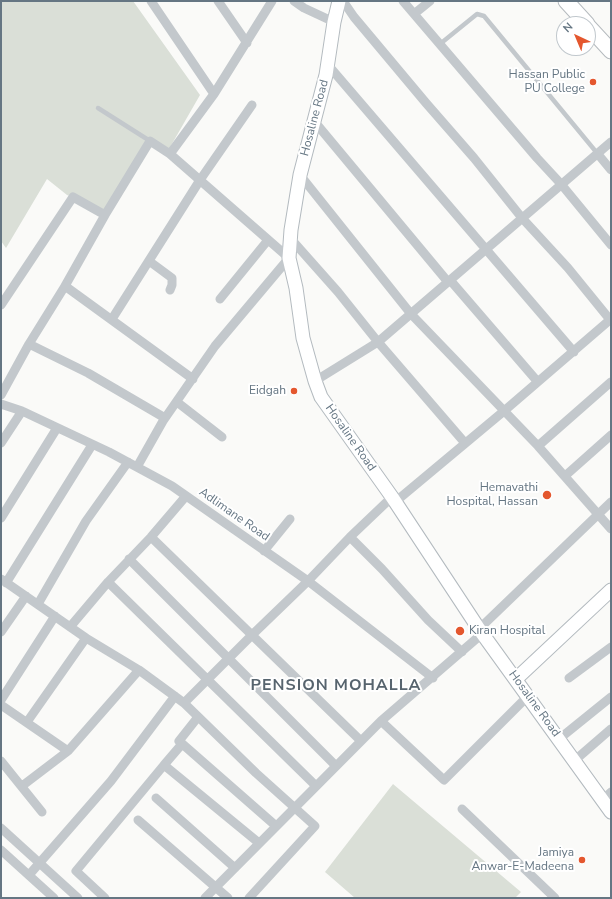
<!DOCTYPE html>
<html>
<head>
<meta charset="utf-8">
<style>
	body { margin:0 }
	#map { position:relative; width:612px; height:899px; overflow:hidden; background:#fafaf8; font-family:"Nunito Sans",sans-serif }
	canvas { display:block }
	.frame { position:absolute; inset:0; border:2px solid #657683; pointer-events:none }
	.north { position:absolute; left:556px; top:16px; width:40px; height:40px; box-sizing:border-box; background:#fff; border:1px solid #c1c8cd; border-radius:50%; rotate:316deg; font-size:11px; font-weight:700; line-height:16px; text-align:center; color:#657683 }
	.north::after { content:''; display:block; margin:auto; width:14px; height:18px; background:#e4572e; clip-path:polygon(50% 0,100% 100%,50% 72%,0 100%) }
</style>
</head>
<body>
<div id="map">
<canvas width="612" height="899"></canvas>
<div class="frame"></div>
<div class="north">N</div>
</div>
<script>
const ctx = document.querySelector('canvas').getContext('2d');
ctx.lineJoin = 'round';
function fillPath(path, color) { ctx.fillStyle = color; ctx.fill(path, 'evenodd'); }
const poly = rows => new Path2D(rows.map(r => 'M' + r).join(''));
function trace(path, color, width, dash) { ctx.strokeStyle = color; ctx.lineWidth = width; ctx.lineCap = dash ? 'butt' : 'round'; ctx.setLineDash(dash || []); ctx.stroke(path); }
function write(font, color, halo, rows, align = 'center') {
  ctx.font = font + ' "Nunito Sans",sans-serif'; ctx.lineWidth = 4; ctx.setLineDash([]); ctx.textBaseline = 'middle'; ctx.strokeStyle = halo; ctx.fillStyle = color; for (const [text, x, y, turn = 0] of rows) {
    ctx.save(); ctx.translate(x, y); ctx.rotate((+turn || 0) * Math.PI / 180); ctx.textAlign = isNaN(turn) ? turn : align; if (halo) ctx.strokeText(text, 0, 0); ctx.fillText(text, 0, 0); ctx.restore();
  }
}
fillPath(poly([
	[1,1,133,1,200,95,169,149,145,142,104,210,67,195,47,179,6,248,1,241],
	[393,784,521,892,515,898,355,898,325,872]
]), '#dadfd7');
const secondary = poly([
	[339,1,334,22,326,75,300,175,291,230,289,258,296,288,303,338,315,381,321,397,392,497,479,629,611,812],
	[516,679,611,590]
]);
const primary = poly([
	[566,1,587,24],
	[588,26,611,51]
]);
trace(secondary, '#b3babf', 15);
trace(primary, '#b5babe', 17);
trace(poly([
	[440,44,477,14,484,16,597,153],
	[98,108,150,141]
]), '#c3c8cc', 4.5);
trace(poly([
	[151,1,214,94],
	[218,1,247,43],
	[294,1,304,8,334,22],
	[343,1,354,17,426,103,474,158,522,218,568,268,611,321],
	[403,1,537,158,561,184,611,245],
	[414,14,430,1],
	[328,65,574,352],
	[314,121,448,282],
	[597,153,611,170],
	[300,175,411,314,538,446,611,529],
	[291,239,338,292,378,342,465,443],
	[149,261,172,278,172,285,170,290],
	[450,280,537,381],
	[65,286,105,215],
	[220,299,268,240],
	[1,305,73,197,105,215,150,141,170,154,214,94,272,1],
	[112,319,200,180,252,105],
	[29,344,88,373,165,418],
	[315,381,378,342,611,142],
	[1,395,29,344,65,286,193,379],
	[177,402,222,437],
	[1,404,22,411,109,452,172,486,308,581,433,678],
	[1,443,22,411],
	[538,446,611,382],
	[137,467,163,421,215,346,289,258,170,154],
	[565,476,611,435],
	[395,502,504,411,611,319],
	[1,518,57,428],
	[151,537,361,741],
	[350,537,392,497],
	[264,551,290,519],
	[129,559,336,766],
	[1,579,86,638,139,670,184,703,256,773,315,826,249,898],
	[108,582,316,786],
	[6,583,92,445],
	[38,604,86,521,128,462],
	[70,627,108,582,151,537,186,496],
	[479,629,611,502],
	[1,632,26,596],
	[569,678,611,647],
	[1,700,55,616],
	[184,703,252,635,308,581,350,537,382,569,428,620,462,652],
	[1,705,68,751],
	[198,717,179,741,276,826],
	[381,721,444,780,528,696],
	[27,722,86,638],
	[559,739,611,697],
	[182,744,164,765,259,843],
	[1,761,42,812],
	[574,761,611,729],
	[22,786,68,751,139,670],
	[156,798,235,868],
	[602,800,611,792],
	[462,809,555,898],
	[138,820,228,898],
	[1,828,78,898],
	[1,850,54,898],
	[29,875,111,781,175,696],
	[105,898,76,871,164,765],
	[205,898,381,721,483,633]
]), '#c3c8cc', 9);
trace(secondary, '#fff', 13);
trace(primary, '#fff', 15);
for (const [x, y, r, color] of [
	[593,82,4,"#e4572e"],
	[294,391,4,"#e4572e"],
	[547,495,5,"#e4572e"],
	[460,631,5,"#e4572e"],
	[582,860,4,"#e4572e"]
]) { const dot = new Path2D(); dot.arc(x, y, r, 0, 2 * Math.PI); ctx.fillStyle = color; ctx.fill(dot); trace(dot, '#fff', 1.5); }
write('12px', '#657683', '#fff', [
	["Hassan Public",585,75],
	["PU College",585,89],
	["Eidgah",286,391],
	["Hemavathi",538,488],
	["Hospital, Hassan",538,502],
	["Kiran Hospital",469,631,"left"],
	["Jamiya",574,853],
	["Anwar-E-Madeena",574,867]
], 'right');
write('12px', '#657683', '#fff', [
	["Hosaline Road",315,118,-75],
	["Hosaline Road",350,438,55],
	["Adlimane Road",234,515,35],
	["Hosaline Road",534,704,54]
]);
ctx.letterSpacing = '1px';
write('bold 16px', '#57646e', '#fff', [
	["PENSION MOHALLA",336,686]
]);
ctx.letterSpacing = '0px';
</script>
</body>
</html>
